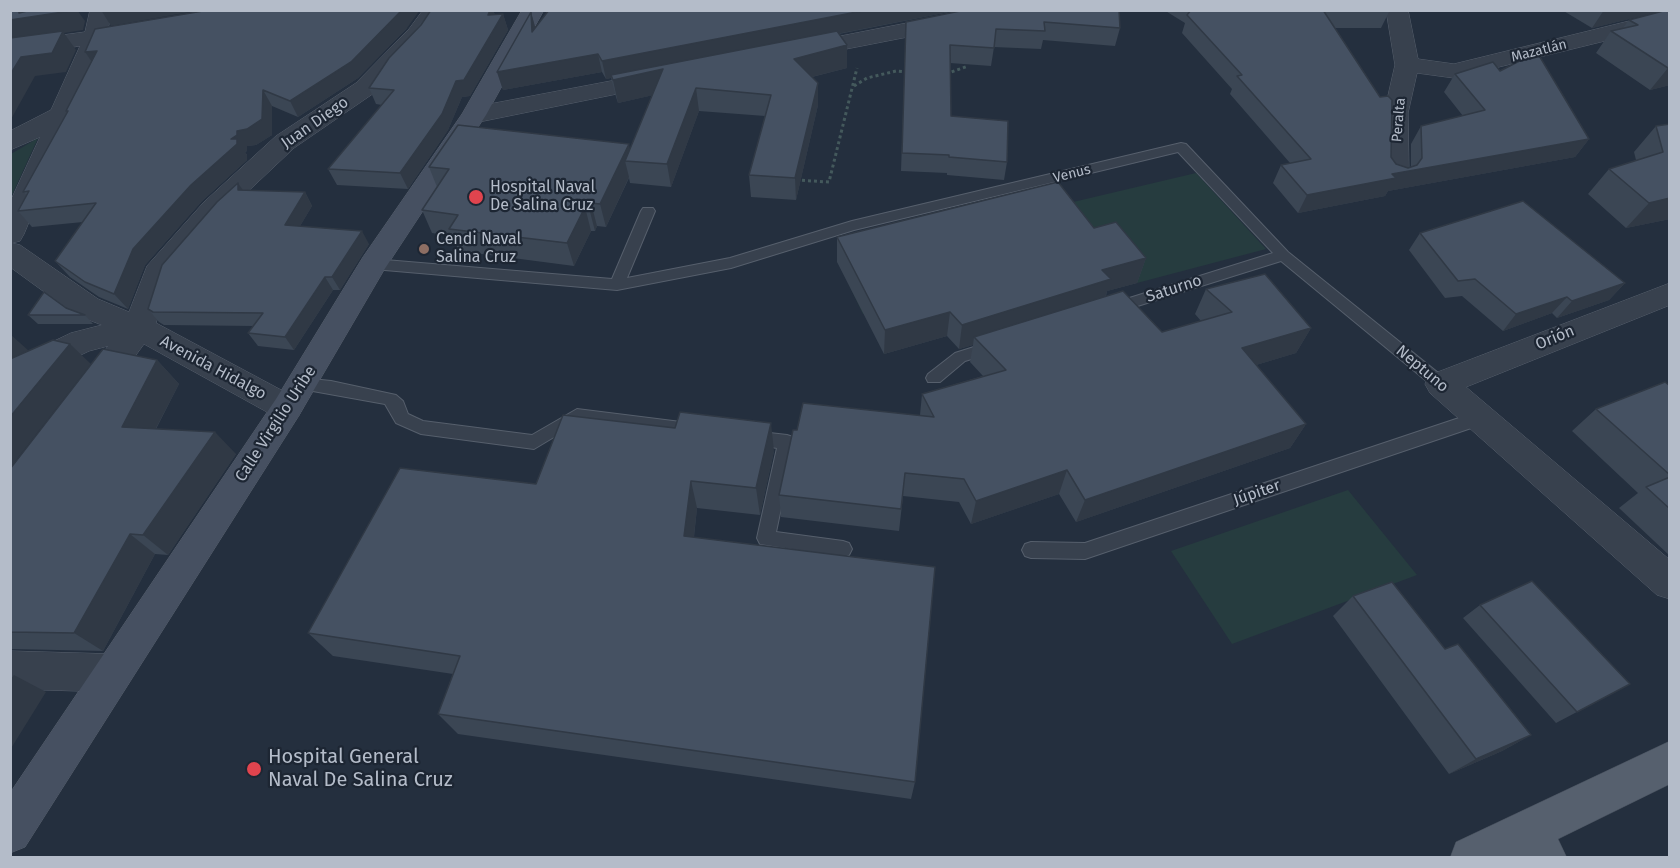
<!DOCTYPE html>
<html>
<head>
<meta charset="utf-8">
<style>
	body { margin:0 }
	#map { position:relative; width:1680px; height:868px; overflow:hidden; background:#242f3e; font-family:"Fira Sans",sans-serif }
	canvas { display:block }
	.frame { position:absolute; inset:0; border:12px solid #b4bcc9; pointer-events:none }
</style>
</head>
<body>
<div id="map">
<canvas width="1680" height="868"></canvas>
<div class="frame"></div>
</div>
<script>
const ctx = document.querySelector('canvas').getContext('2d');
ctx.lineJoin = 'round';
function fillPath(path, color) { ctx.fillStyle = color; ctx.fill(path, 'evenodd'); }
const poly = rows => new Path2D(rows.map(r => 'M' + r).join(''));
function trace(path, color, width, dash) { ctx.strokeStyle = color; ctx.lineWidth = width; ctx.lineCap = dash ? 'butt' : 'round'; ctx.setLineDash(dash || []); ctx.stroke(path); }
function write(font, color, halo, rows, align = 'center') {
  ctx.font = font + ' "Fira Sans",sans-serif'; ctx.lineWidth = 4.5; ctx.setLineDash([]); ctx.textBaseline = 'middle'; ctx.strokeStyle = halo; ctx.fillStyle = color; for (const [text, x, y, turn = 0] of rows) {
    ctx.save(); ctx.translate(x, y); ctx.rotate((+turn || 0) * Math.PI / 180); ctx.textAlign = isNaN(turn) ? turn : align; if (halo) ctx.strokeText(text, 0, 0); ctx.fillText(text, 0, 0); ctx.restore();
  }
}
fillPath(poly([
	[38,138,11,197,11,154],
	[1196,173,1266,249,1137,283,1108,247,863,314,849,285,1052,207],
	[1348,490,1417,575,1232,644,1171,551]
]), '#263c3f');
const lane = poly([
	[1181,143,1186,144,1288,252,1447,380,1449,384,1447,388,1441,390,1435,388,1281,261,1112,314,1107,313,1105,309,1107,305,1273,253,1178,152,854,230,731,268,617,290,373,269,366,264,373,259,612,279,641,211,643,208,653,208,655,211,627,278,730,258,852,221,1181,143],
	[993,341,998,343,1001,347,998,351,965,361,940,382,928,382,926,378,928,374,955,353,993,341],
	[302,378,331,381,396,395,403,401,408,414,423,421,532,435,577,409,697,424,703,426,705,431,703,436,697,438,579,422,534,449,421,434,396,423,385,404,296,388,294,384,296,380,302,378],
	[1480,411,1486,413,1488,418,1486,423,1085,559,1031,558,1025,556,1022,550,1025,544,1031,542,1085,543,1480,411],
	[752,431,787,435,793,437,795,442,776,532,843,541,849,543,852,549,849,555,843,557,760,544,757,538,777,448,746,443,744,438,746,433,752,431]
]);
const street = poly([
	[90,10,112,10,108,29,136,25,144,27,147,32,144,37,104,43,76,111,77,113,72,119,24,234,20,241,12,243,20,245,98,299,129,312,147,266,204,202,276,136,356,83,409,29,423,10,446,10,425,39,374,93,294,148,224,214,170,277,156,323,298,399,303,408,298,417,287,421,276,417,144,344,105,397,94,400,83,397,78,388,108,346,89,351,10,389,10,362,71,333,102,325,76,315,10,267,10,202,40,137,10,150,10,131,51,110,80,46,10,56,10,42,85,32,90,10],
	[973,10,1021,10,1018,15,1010,17,800,58,792,56,788,51,792,46,800,44,973,10],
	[1386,10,1408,10,1418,59,1454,64,1670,11,1670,25,1454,78,1417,73,1408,113,1409,175,1405,181,1396,184,1387,181,1383,175,1384,113,1395,65,1386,10],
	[658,72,666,74,670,79,666,84,474,123,465,120,462,115,465,110,474,107,658,72],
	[1670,283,1670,305,1466,387,1670,560,1670,599,1657,595,1430,393,1425,384,1430,375,1670,283],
	[10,651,113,654,127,660,133,673,127,686,113,692,10,689,10,651]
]);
const secondary = poly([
	[522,10,544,10,486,115,384,270,298,417,25,847,10,853,10,793,276,399,363,257,462,114,522,10]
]);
const primary = poly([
	[1670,741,1670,784,1558,839,1567,858,1450,858,1456,842,1670,741]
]);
trace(lane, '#565f6c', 2);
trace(street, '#565f6c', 1);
trace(secondary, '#565f6c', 1);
trace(primary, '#414a57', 1);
trace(poly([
	[946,74,968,66],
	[854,86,867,78,896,71,906,72],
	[796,180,829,182,857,68]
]), '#44595c', 3, [3, 3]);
fillPath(lane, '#38414e');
fillPath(street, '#38414e');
fillPath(secondary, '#465061');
fillPath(primary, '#56606e');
fillPath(poly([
	[431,10,493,10,495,15,503,14,508,30,470,96,462,97,448,130,408,189,337,185,328,169,382,105,376,104,369,88],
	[549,10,959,10,839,34,847,68,812,77,818,83,818,105,796,200,751,197,749,175,765,116,699,111,671,187,630,183,629,178,606,227,597,226,595,231,591,231,574,266,459,251,452,236,432,233,422,210,437,187,429,167,630,150,653,95,618,103,616,97,611,78,606,79,602,72,503,90,497,72,531,12,535,28],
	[965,10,1120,28,1115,46,1043,40,1041,49,994,47,991,66,950,63,951,116,1007,162,1004,180,947,175,947,173,901,171,906,22],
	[1164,10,1390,10,1381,28,1335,28,1391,157,1396,164,1408,168,1411,167,1411,144,1421,126,1463,116,1444,92,1455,74,1500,71,1589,139,1575,157,1388,191,1385,196,1298,213,1273,183,1281,165,1290,163,1230,94,1232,89,1182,33,1185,23],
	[1562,10,1666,10,1592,28],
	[1670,10,1670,85,1650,90,1596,53,1611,31,1623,28,1629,20],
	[407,28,358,78,298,117,272,106,272,135,256,145,247,146,247,151,245,152,247,155,247,160,202,201,145,265,128,309,99,297,70,277,55,261,83,222,32,227,18,211,27,195,23,192,67,113,66,111,92,62,85,52],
	[1670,124,1670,219,1626,228,1588,194,1609,169,1636,160,1634,152,1656,126],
	[243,190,305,192,312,206,300,226,369,244,340,290,333,290,294,350,258,346,248,333,254,326,164,325,159,322,148,309],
	[1094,228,1146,258,1137,283,1107,291,1106,296,1162,332,1201,321,1195,314,1206,289,1311,328,1296,353,1256,365,1306,424,1290,448,1076,522,1059,494,971,524,959,502,903,496,899,531,781,517,779,495,797,430,920,415,922,394,983,376,970,362,973,345,959,349,947,336,884,354,837,262,837,237],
	[1420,233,1625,283,1609,300,1557,318,1552,313,1503,331,1462,296,1445,298,1409,250],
	[66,308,85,315,93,324,38,324,28,315],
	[157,360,179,384,156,429,236,454,168,555,155,554,103,651,10,649,10,469],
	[1670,386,1670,556,1619,508,1638,493,1572,431,1596,409],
	[774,451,760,515,697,508,694,537,915,782,911,799,458,734,438,714,453,674,333,656,308,633,536,484],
	[1353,596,1445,649,1531,735,1502,751,1449,774,1333,616],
	[1480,605,1630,684,1556,723,1463,618]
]), '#3b4654');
fillPath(poly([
	[19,10,23,10,28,17,70,10,77,10,85,21,83,30,64,33,76,50,66,72,35,76,10,121,10,20,19,13],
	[101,10,201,10,111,26],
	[402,10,420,10,407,28,358,78,298,117,290,101],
	[490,10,493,10,497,21,488,15],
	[867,10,959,10,612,78,611,75,611,78,606,79,602,61],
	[1604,10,1666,10,1592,28],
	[531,12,536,30,532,32],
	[503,14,508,30,470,96,462,97,448,130,408,189,400,173,456,81],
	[847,45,847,68,795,81,794,59],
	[97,51,96,68,85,52],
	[598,54,602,72,503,90,497,72],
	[1668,68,1670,68,1670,85,1650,90],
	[663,69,667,92,618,103,613,80],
	[818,83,818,105,796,200,795,178],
	[696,88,699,111,671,187,667,164],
	[263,90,272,106,272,135,256,145,247,146,247,151,245,152,247,155,247,160,202,201,145,265,128,309,114,294,133,249,231,139,237,131],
	[1589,139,1575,157,1388,191,1385,196,1298,213,1307,195,1392,174],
	[629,144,633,161,625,161,629,177,606,227,600,204],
	[238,183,247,196,238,190],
	[305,192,312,206,293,238,285,225],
	[1670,198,1670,219,1626,228,1649,203],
	[591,203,597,226,595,231,589,208],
	[585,207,591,231,574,266,567,243],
	[362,231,369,244,340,290,332,277],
	[1146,258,1137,283,1107,291,1103,304,974,337,973,345,959,349,962,325,1102,270],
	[325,277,333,290,294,350,285,337],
	[1625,283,1609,300,1557,318,1572,301],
	[1567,297,1552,313,1503,331,1516,314],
	[950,312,947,336,884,354,885,330],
	[1311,328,1296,353,1229,373,1242,348],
	[10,334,29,351,10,361],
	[70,344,91,364,10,468,10,417],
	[157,360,179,384,145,449,122,427],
	[771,423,774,451,760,515,756,488],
	[1306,424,1290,448,1076,522,1085,500],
	[215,432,236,454,168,555,143,535],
	[1067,470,1059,494,971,524,976,501],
	[691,481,697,508,691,561,684,536],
	[130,534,155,554,103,651,74,633],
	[14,675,46,692,10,750,10,680],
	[1531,735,1502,751,1449,774,1476,759]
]), '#303945');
const building = poly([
	[10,10,19,10,19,13,31,10,70,10,70,11,10,20,10,10],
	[209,10,402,10,351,62,290,101,263,90,262,119,247,129,237,131,237,135,231,139,237,139,237,144,191,185,133,249,114,294,85,282,55,261,96,203,18,211,29,191,23,192,68,111,66,111,97,51,85,52,95,29,209,10],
	[431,10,490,10,488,15,503,14,464,80,456,81,442,114,400,173,328,169,394,90,369,88,389,58,421,25,431,10],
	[549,10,867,10,602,61,598,54,497,72,531,12,532,32,549,10],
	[965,10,1119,10,1120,28,1044,22,1045,31,996,29,994,48,950,45,951,116,1008,121,1007,162,949,157,949,155,902,153,906,22,965,10],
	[1191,10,1323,10,1380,97,1388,96,1392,100,1391,157,1396,164,1408,168,1417,165,1422,158,1421,126,1485,110,1455,74,1493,62,1500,71,1537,52,1589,139,1392,174,1396,178,1307,195,1281,165,1311,159,1237,76,1242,75,1187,15,1191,10],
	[1667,10,1670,10,1670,68,1668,68,1611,31,1638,25,1629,20,1667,10],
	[63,31,52,53,21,57,10,75,10,38,63,31],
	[837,31,847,45,794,59,818,83,795,178,749,175,771,95,696,88,667,164,625,161,663,69,613,80,611,75,837,31],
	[1670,124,1670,198,1649,203,1609,169,1663,152,1656,126,1670,124],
	[458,125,629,144,600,204,591,203,589,208,585,207,567,243,449,229,458,215,422,210,449,169,429,167,458,125],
	[1058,182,1094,228,1116,222,1146,258,1102,270,1111,279,962,325,950,312,885,330,837,237,1058,182],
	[238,183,238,190,305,192,285,225,362,231,332,277,325,277,285,337,248,333,263,313,153,312,148,309,162,265,217,202,238,183],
	[1523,201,1625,283,1572,301,1567,297,1516,314,1475,279,1458,281,1420,233,1523,201],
	[1265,274,1311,328,1242,348,1306,424,1085,500,1067,470,976,501,964,479,905,473,901,509,779,495,793,430,797,430,803,403,934,417,922,394,1006,370,974,337,1123,291,1162,332,1232,312,1206,289,1265,274],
	[44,292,66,308,85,315,28,315,44,292],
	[53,340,70,344,10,417,10,359,53,340],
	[103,349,157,360,122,427,215,432,143,535,130,534,74,633,10,632,10,469,103,349],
	[1665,382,1670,386,1670,475,1596,409,1665,382],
	[680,412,771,423,756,488,691,481,684,536,935,567,915,782,438,714,460,656,308,633,400,468,536,484,563,415,675,428,680,412],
	[1670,477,1670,509,1646,487,1670,477],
	[1532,581,1630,684,1577,712,1480,605,1532,581],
	[1392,582,1445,649,1458,644,1531,735,1476,759,1353,596,1392,582]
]);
fillPath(building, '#455162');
trace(building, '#303945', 1.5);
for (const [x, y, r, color] of [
	[476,197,8,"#e0444e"],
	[424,249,6,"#8d6e63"],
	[254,769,8,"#e0444e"]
]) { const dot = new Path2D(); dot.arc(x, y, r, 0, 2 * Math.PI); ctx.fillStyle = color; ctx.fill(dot); trace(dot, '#1d2633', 2); }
write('14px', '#b4bcc9', '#1d2633', [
	["Mazatlán",1539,51,-14],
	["Peralta",1399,120,-85],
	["Venus",1072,174,-14]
]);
write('16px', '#b4bcc9', '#1d2633', [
	["Juan Diego",315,123,-35],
	["Saturno",1174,289,-18],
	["Orión",1555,338,-22],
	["Avenida Hidalgo",213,368,28],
	["Neptuno",1422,369,40],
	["Calle Virgilio Uribe",276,424,-57],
	["Júpiter",1257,493,-19]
]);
write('16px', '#b4bcc9', '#1d2633', [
	["Hospital Naval",490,188],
	["De Salina Cruz",490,206],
	["Cendi Naval",436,240],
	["Salina Cruz",436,258]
], 'left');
write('20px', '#b4bcc9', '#1d2633', [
	["Hospital General",268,757],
	["Naval De Salina Cruz",268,780]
], 'left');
</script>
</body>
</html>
